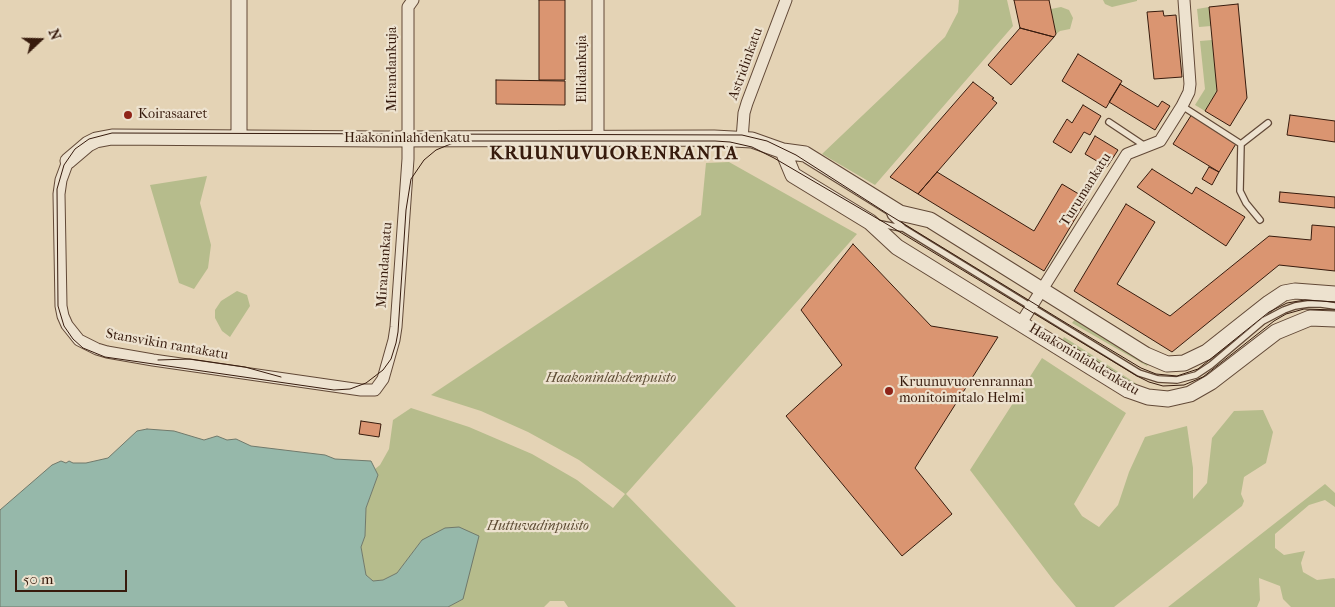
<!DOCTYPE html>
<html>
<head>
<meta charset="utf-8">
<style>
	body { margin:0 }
	#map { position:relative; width:1335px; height:607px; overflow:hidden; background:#e4d3b5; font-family:"IM FELL French Canon",serif }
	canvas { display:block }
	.north { position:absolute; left:15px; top:15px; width:50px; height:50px; -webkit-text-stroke:4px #ede2cf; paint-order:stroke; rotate:69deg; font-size:14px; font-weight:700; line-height:20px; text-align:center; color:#371b0d }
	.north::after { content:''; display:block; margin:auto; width:18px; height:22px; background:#371b0d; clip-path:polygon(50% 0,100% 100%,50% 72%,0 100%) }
	.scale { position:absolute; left:15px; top:570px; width:112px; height:22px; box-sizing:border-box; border:2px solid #371b0d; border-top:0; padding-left:6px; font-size:15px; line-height:18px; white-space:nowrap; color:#371b0d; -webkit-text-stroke:4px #ede2cf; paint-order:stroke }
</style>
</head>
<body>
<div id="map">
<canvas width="1335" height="607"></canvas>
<div class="north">N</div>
<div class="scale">50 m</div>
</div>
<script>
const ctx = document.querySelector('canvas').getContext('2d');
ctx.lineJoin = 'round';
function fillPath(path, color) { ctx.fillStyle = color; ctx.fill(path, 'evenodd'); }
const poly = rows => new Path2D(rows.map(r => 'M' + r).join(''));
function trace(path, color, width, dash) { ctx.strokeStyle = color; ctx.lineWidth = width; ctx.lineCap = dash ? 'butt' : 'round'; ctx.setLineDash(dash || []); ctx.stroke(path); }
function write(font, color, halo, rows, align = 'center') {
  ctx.font = font + ' "IM FELL French Canon",serif'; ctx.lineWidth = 4.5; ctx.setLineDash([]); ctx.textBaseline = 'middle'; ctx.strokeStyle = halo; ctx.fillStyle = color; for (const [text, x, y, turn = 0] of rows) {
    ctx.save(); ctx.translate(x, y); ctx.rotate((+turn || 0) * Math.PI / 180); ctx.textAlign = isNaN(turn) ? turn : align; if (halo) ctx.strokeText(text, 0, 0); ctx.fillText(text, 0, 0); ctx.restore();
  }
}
fillPath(poly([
	[959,0,1007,0,1013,26,875,185,822,154,945,37,958,12],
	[1103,0,1137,0,1137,1,1112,7,1105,4],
	[1061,7,1069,10,1073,18,1070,29,1060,31,1056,34,1051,9],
	[1209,7,1211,26,1199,27,1197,9],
	[1212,40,1217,91,1205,111,1195,105,1205,89,1200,41],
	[729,162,857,234,626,494,736,607,568,607,564,601,550,601,544,607,448,607,463,599,422,540,397,573,383,580,373,581,366,575,361,547,365,536,366,508,378,475,375,469,380,465,389,449,393,420,411,408,469,427,532,454,577,480,613,508,625,494,579,460,528,432,481,411,431,395,701,215,706,163],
	[207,176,200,203,211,245,208,268,194,289,179,283,150,185],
	[237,291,247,295,250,306,230,337,222,331,215,318,215,310,221,301],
	[1076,318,1149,363,1147,366,1072,323],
	[1064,337,1137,384,1135,387,1061,343],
	[1042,358,1126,413,1074,504,1082,516,1099,527,1118,505,1129,472,1145,437,1187,426,1193,468,1193,499,1207,483,1212,438,1234,411,1263,410,1273,432,1266,463,1244,477,1241,494,1244,501,1242,506,1114,607,1076,607,1054,581,970,470],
	[1325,484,1335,493,1335,507,1325,500,1309,505,1275,534,1275,548,1284,555,1305,551,1301,563,1303,572,1317,580,1334,578,1335,579,1335,607,1291,607,1283,599,1280,586,1259,578,1260,600,1257,607,1168,607]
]), '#b6bc8c');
const water = poly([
	[147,429,174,431,204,440,217,436,227,440,236,439,251,446,325,455,335,459,371,461,378,475,366,508,365,536,361,547,366,575,373,581,383,580,397,573,422,540,445,528,459,527,479,536,463,599,448,607,0,607,0,510,52,465,61,461,66,463,69,461,73,463,86,463,108,458,137,431,147,429]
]);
fillPath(water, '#96b8aa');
trace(water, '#70796b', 1);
const building = poly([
	[539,0,565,0,565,80,539,80,539,0],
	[1014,0,1049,0,1056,34,1054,37,1020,28,1014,0],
	[1238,4,1247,98,1230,126,1205,111,1217,91,1209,7,1238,4],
	[1163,11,1164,16,1176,15,1182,77,1154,79,1147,12,1163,11],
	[1020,28,1054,37,1011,85,988,65,1020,28],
	[1078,54,1122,81,1106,108,1062,81,1078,54],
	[496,80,565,81,565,105,496,104,496,80],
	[973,82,994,98,992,99,997,103,918,194,890,177,973,82],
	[1120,84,1158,107,1162,101,1170,106,1155,130,1109,102,1120,84],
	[1083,105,1101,116,1090,135,1084,132,1071,153,1053,142,1067,119,1072,123,1083,105],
	[1192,114,1237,142,1219,172,1173,144,1192,114],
	[1290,115,1335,121,1335,142,1287,135,1290,115],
	[1095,136,1118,150,1107,167,1085,154,1095,136],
	[1209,167,1219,172,1212,185,1202,179,1209,167],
	[1152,169,1192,194,1196,187,1245,217,1226,246,1137,187,1152,169],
	[937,172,1034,231,1062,184,1087,199,1044,271,918,194,937,172],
	[1280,192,1335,197,1335,208,1279,202,1280,192],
	[1126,204,1155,222,1117,284,1170,316,1269,236,1311,240,1312,225,1335,227,1335,271,1279,265,1172,352,1074,291,1126,204],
	[853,244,931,326,998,337,915,468,952,514,902,556,786,416,842,365,801,310,853,244],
	[361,421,381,424,379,437,359,434,361,421]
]);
fillPath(building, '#da9571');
trace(building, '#371b0d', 1);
const service = poly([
	[1182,106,1241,144],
	[1109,122,1145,146],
	[889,211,891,216,903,228,1139,373,1158,379,1177,380,1196,375,1211,365,1263,321,1284,310,1295,306,1308,304,1321,304,1335,306],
	[1260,220,1246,203,1240,191,1241,144,1268,123],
	[876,223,901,228]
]);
const minor = poly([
	[598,137,598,0],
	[742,139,744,113,747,103,786,0],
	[68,161,61,180,59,194,61,306,63,316,67,325,79,340,97,349,107,352,153,360,361,390,375,390,383,379,394,340,396,327,408,159,408,7,413,0],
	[1021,323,1127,154,1160,141,1182,106,1189,92,1190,84,1184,0]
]);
const tertiary = poly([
	[239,138,239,0],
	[783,151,793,175,870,222,897,247,1128,390,1148,397,1168,399,1190,394,1211,382,1276,332,1310,318,1335,319],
	[68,161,88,144,96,140,112,137,384,139,714,138,752,140,783,151,805,154,900,213,930,220,1146,355,1167,364,1184,363,1207,352,1269,303,1284,293,1295,291,1335,294]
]);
trace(service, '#624937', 8);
trace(minor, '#624937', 13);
trace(tertiary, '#624937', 17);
trace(service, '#ede2cf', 5.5);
trace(minor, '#ede2cf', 11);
trace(tertiary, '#ede2cf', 15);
trace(poly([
	[1335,302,1305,300,1287,303,1269,312,1198,369,1177,376,1156,374,1141,368,1066,323,891,216,796,155,767,141,742,135,112,133,89,139,75,149,64,165,57,189,58,306,64,326,73,339,83,348,105,357,334,390,350,389,366,383,383,370,391,359,396,343,398,332,406,210,411,179,424,160,436,150,453,143,470,141,715,141,730,142,752,147,774,158,885,223,1137,376,1149,382,1163,386,1184,385,1203,377,1274,321,1286,314,1304,309,1335,310],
	[158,360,190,359,245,367,281,377]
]), '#371b0d', 1);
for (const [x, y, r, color] of [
	[128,115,5,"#8f2418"],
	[889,391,5,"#8f2418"]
]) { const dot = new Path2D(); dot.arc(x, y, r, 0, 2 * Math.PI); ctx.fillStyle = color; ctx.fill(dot); trace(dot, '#ede2cf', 2); }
write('14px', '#371b0d', '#ede2cf', [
	["Astridinkatu",746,64,-70],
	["Mirandankuja",393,69,-90],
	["Ellidankuja",583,69,-90],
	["Haakoninlahdenkatu",407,139],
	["Turumankatu",1086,190,-58],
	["Mirandankatu",385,265,-86],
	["Stansvikin rantakatu",167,345,10],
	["Haakoninlahdenkatu",1084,360,31]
]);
write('14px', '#371b0d', '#ede2cf', [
	["Koirasaaret",138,115],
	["Kruunuvuorenrannan",899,383],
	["monitoimitalo Helmi",899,399]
], 'left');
write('italic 14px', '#5d4b33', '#ede2cf', [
	["Haakoninlahdenpuisto",611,379],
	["Huttuvadinpuisto",538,527]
]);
ctx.letterSpacing = '1px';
write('bold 19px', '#371b0d', '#ede2cf', [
	["KRUUNUVUORENRANTA",614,154]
]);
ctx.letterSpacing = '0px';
</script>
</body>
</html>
